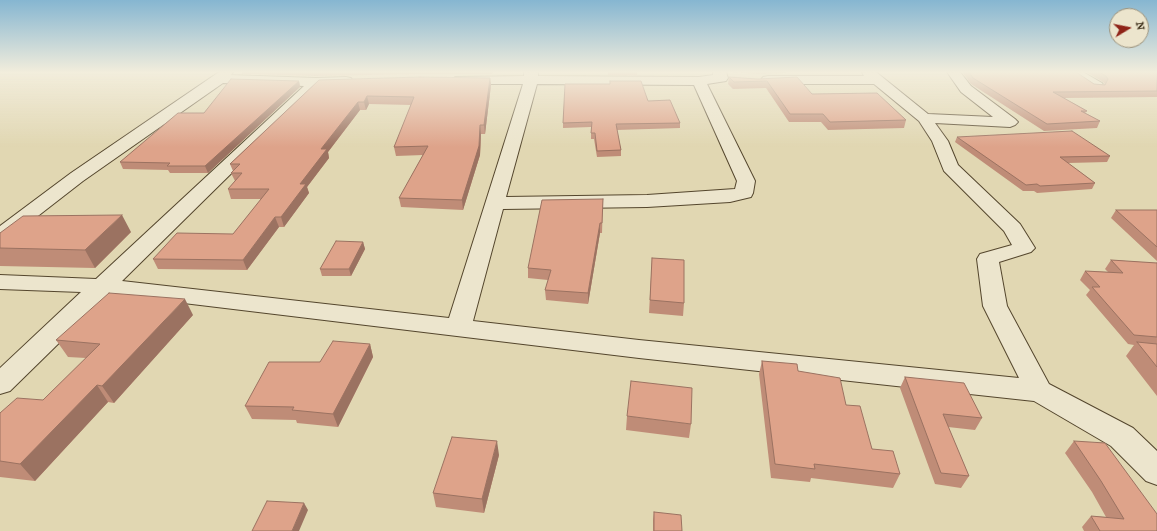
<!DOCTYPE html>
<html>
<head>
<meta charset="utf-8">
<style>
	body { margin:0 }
	#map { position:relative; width:1157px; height:531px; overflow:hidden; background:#e1d7b2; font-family:"IM FELL French Canon",serif }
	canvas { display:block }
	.north { position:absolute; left:1109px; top:8px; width:40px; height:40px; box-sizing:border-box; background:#ece5cd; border:1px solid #9c927b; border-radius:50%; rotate:80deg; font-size:11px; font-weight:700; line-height:16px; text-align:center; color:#251601 }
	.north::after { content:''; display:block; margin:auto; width:14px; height:18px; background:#8f2418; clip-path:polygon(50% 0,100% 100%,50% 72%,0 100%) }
</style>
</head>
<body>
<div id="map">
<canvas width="1157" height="531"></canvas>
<div class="north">N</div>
</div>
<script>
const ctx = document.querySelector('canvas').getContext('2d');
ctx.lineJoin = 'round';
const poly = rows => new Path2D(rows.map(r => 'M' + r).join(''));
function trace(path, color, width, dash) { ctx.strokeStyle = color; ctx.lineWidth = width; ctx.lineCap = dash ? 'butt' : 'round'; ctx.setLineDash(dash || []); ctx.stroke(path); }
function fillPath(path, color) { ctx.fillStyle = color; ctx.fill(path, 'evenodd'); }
const minor = poly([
	[219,72,233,72,231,75,316,78,346,77,351,78,353,81,351,84,346,85,320,86,122,281,449,318,523,84,460,84,455,83,453,80,455,77,524,76,524,72,538,72,538,76,699,77,713,75,713,72,726,72,728,78,726,81,707,84,755,181,753,193,751,197,730,202,647,207,503,209,473,321,639,340,1019,378,983,306,977,259,980,254,1012,245,1004,231,944,171,932,141,919,121,874,84,768,84,763,83,761,80,763,77,768,76,864,76,862,72,876,72,928,114,993,117,961,92,947,72,960,72,971,86,1015,119,1018,122,1015,125,1010,127,935,123,948,141,958,165,1020,224,1035,248,1031,252,999,262,1007,306,1049,384,1133,428,1157,451,1157,485,1146,481,1111,446,1034,401,639,358,109,294,10,391,0,394,0,368,81,292,0,289,0,275,96,279,304,86,223,83,83,181,7,240,0,242,0,226,71,173,219,72],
	[537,84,694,85,737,181,735,189,647,195,506,197,537,84],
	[1067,72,1083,72,1102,83,1104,86,1102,89,1097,90,1092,89,1067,72]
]);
trace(minor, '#54462d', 2);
fillPath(minor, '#ece5cd');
fillPath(poly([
	[242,72,493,72,492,74,421,74,316,76,242,74],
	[608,72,637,72,637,75,608,75],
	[732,72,786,72,786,73,757,74],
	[962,72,1076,72,1094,84,1105,84,1103,82,1086,72,1154,72,1157,73,1157,97,1064,98,1087,111,1085,113,1100,121,1097,128,1044,131,971,84],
	[729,77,758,79,812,94,906,120,904,128,828,130,821,122,789,122,766,88,733,89,728,84],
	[490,78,491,85,485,134,481,134,480,155,463,210,401,207,399,198,423,155,396,156,394,147,411,105,369,104,366,110,360,110,328,152,329,158,307,187,309,193,284,227,279,227,247,270,158,269,153,259,233,234,262,199,231,199,228,189,235,181,231,173,233,171,230,164,319,80],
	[299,81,300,87,208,173,170,173,168,170,123,169,120,162,204,113],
	[610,81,648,101,680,123,680,128,617,130,621,150,621,156,597,157,594,139,591,139,591,127,563,128,563,123,610,84],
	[957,137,1110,156,1107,162,1068,163,1095,183,1092,189,1037,193,1034,191,1023,191,955,142],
	[603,199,602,233,600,233,588,304,546,300,545,290,548,280,528,278,528,268],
	[1116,210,1157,210,1157,261,1111,218],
	[131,232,95,268,0,266,0,233],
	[363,242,365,249,351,276,322,276,320,269],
	[652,258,684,303,683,316,649,313],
	[1111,260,1156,263,1157,262,1157,396,1126,356,1134,345,1128,344,1086,295,1090,290,1080,280,1085,271,1108,272,1105,269],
	[193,315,114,403,108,402,35,481,0,477,0,413,43,400,86,358,68,357,56,340],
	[370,344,373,357,338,427,297,423,296,420,252,419,245,406,320,362],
	[762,361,798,371,846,405,872,449,900,474,893,488,811,478,810,482,771,478,759,374],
	[905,377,982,418,975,430,948,427,969,476,961,488,935,484,900,388],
	[627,416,691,424,689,438,626,430],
	[1074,441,1157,531,1084,531,1082,527,1091,516,1106,517,1092,492,1065,453],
	[499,455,484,513,436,507,433,493],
	[654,512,682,531,653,531,653,520]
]), '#bf8c77');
fillPath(poly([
	[490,78,491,85,485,134,484,125],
	[299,81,300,87,208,173,205,166],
	[367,96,369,104,366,110,364,102],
	[358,102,360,110,328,152,329,158,307,187,309,193,284,227,281,217,300,184,321,149],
	[480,125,481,134,480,155,463,210,462,200],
	[122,215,131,232,95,268,85,250],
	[275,217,279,227,247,270,243,260],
	[600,223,600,233,588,304,588,293],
	[363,242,365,249,351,276,349,269],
	[185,299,193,315,114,403,102,386],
	[370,344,373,357,338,427,333,414],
	[97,385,108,402,35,481,20,464],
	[497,441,499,455,484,513,482,499],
	[304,503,308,510,299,531,292,531]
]), '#9b7261');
const building = poly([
	[969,72,1076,72,1094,84,1105,85,1108,79,1106,76,1099,72,1154,72,1157,73,1157,91,1053,92,1087,111,1081,111,1100,121,1047,124,973,78,969,72],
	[420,77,490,78,484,125,480,125,479,146,462,200,399,198,428,146,394,147,414,97,367,96,364,102,358,102,321,149,327,149,300,184,306,184,281,217,275,217,243,260,153,259,177,233,233,234,269,189,228,189,242,173,231,173,240,164,230,164,319,80,420,77],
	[729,77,758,79,797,77,812,94,877,93,906,120,830,122,823,114,790,114,767,81,734,82,729,77],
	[231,79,299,81,205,166,167,166,170,163,120,162,178,113,204,113,231,79],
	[610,81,641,81,648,101,670,100,680,123,616,124,621,150,597,151,595,133,591,133,592,122,563,123,565,84,610,84,610,81],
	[1072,131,1110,156,1060,157,1095,183,1040,186,1037,184,1026,185,957,137,1072,131],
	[603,199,602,223,600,223,588,293,545,290,551,270,528,268,542,200,603,199],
	[1116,210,1157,210,1157,247,1116,210],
	[122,215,85,250,0,248,0,233,23,216,122,215],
	[336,241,363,242,349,269,320,269,336,241],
	[652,258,684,260,684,303,650,300,652,258],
	[1111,260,1157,263,1157,337,1134,335,1092,287,1100,287,1085,271,1123,273,1111,260],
	[109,293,185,299,102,386,97,385,20,464,0,461,0,413,17,398,43,400,100,344,56,340,109,293],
	[333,341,370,344,333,414,292,410,294,407,245,406,269,362,320,362,333,341],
	[1137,342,1157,344,1157,367,1137,342],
	[762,361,797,364,798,371,840,378,846,405,860,406,872,449,893,451,900,474,814,464,815,469,775,464,762,361],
	[905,377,964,383,982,418,943,414,969,476,941,473,905,377],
	[631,381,692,388,691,424,627,416,631,381],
	[452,437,497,441,482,499,433,493,452,437],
	[1074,441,1105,443,1157,514,1157,531,1100,531,1091,516,1124,519,1101,481,1074,441],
	[267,501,304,503,292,531,252,531,267,501],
	[654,512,681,515,682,531,654,531,654,512]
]);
fillPath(building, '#dea38a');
trace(building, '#9b7261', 1);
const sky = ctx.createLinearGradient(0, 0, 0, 147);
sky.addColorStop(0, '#86b6d1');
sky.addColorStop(0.49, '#f2eddc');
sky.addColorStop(1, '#f2eddc00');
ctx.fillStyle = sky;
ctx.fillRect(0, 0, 1157, 147);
</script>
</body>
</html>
